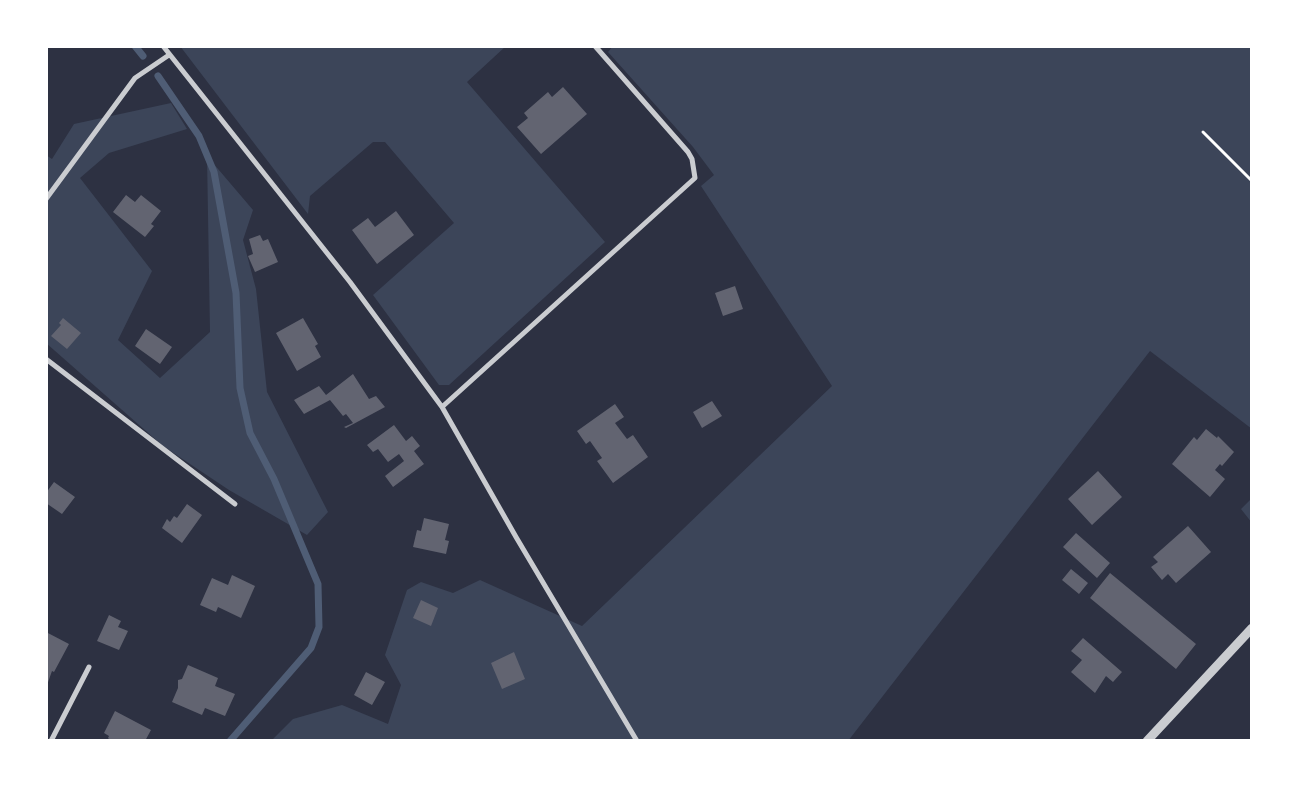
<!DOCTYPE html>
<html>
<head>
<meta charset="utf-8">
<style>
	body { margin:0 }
	#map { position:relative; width:1298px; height:787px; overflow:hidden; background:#2d3142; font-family:"IBM Plex Serif",serif }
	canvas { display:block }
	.frame { position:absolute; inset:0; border:48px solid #fff; pointer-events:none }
</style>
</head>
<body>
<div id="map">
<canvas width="1298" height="787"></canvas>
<div class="frame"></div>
</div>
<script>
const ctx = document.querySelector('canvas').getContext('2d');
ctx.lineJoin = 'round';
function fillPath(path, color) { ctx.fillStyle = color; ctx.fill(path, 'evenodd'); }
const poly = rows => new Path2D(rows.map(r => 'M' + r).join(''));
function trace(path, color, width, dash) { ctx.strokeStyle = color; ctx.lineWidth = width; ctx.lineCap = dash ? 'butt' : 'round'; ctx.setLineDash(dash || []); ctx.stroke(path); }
fillPath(poly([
	[180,46,506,46,467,82,605,242,449,385,439,385,373,295,454,223,385,142,373,142,310,196,308,214],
	[613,46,1252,46,1252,429,1150,351,848,741,271,741,293,719,342,705,388,724,401,685,385,655,407,590,421,582,453,593,480,580,582,626,832,386,701,186,714,175,693,147,608,52],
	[171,103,187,129,109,153,80,178,152,271,118,340,160,378,210,332,207,156,253,210,243,240,256,289,267,392,328,512,307,535,229,490,163,446,46,343,46,155,52,159,74,124],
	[1252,498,1252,523,1241,509]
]), '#3c4559');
trace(poly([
	[135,46,143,56],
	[158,76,199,136,214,172,236,293,240,388,250,433,274,479,318,584,319,627,311,648,230,741]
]), '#4f5d75', 7);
fillPath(poly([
	[563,87,587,114,541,154,517,127,528,118,524,113,548,92,552,97],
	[126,195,135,202,141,195,161,211,151,224,154,226,145,237,113,212],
	[396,211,414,235,377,264,352,230,368,218,375,227],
	[260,235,263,241,268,239,278,262,255,272,248,256,253,254,249,239],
	[735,286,743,309,723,316,715,293],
	[63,318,81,333,67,349,51,336,61,325,59,323],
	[303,318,318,344,315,346,321,357,297,371,276,333],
	[146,329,172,347,160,364,135,346],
	[353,374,369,399,376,396,385,407,346,428,344,427,353,423,346,414,343,416,330,400,304,414,294,400,319,386,326,395],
	[712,401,722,416,702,428,693,412],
	[615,404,624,417,615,423,627,439,633,435,648,457,613,483,597,461,602,458,590,441,586,444,577,431],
	[394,425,406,441,412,436,420,446,414,451,424,464,393,487,385,476,404,461,399,454,388,462,378,449,373,452,367,445],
	[1206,429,1217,438,1218,436,1234,452,1222,466,1220,464,1215,470,1225,479,1210,497,1172,464,1194,437,1197,440],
	[1098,471,1122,497,1092,525,1068,499],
	[54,482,75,497,62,514,46,503,46,493],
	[187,504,202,515,182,543,162,528,167,519,170,522,174,516,177,518],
	[424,518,449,524,445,540,449,541,446,554,413,547,417,530,421,531],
	[1188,526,1211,552,1176,583,1168,574,1162,580,1151,567,1158,562,1153,557],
	[1076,533,1110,563,1097,578,1063,547],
	[1071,569,1088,583,1079,594,1062,580],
	[1110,573,1196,644,1176,669,1090,598],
	[232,575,255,586,241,618,218,607,216,612,200,605,212,578,228,585],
	[421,600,438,608,431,626,413,618],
	[109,615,121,621,118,627,128,631,119,650,97,641],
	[46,632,69,644,54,672,52,671,46,688],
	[1083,638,1122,672,1113,682,1106,676,1095,693,1071,672,1082,660,1071,651],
	[514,652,525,679,502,689,491,663],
	[188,665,218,678,215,686,235,694,225,716,205,708,202,715,172,702,178,688,178,680,182,679],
	[366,672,385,682,372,705,354,695],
	[115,711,151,730,145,741,111,741,108,738,109,736,104,733]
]), '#626471');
trace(poly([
	[1203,132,1252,181]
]), '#fff', 3);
trace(poly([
	[163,46,350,282,442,407,516,537,637,741],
	[46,199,135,78,169,55],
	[46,359,235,504],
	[442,407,695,178,692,159,688,152,595,46],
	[51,741,89,667]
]), '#caccd0', 5);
trace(poly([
	[1147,741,1252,628]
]), '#caccd0', 9);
</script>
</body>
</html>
